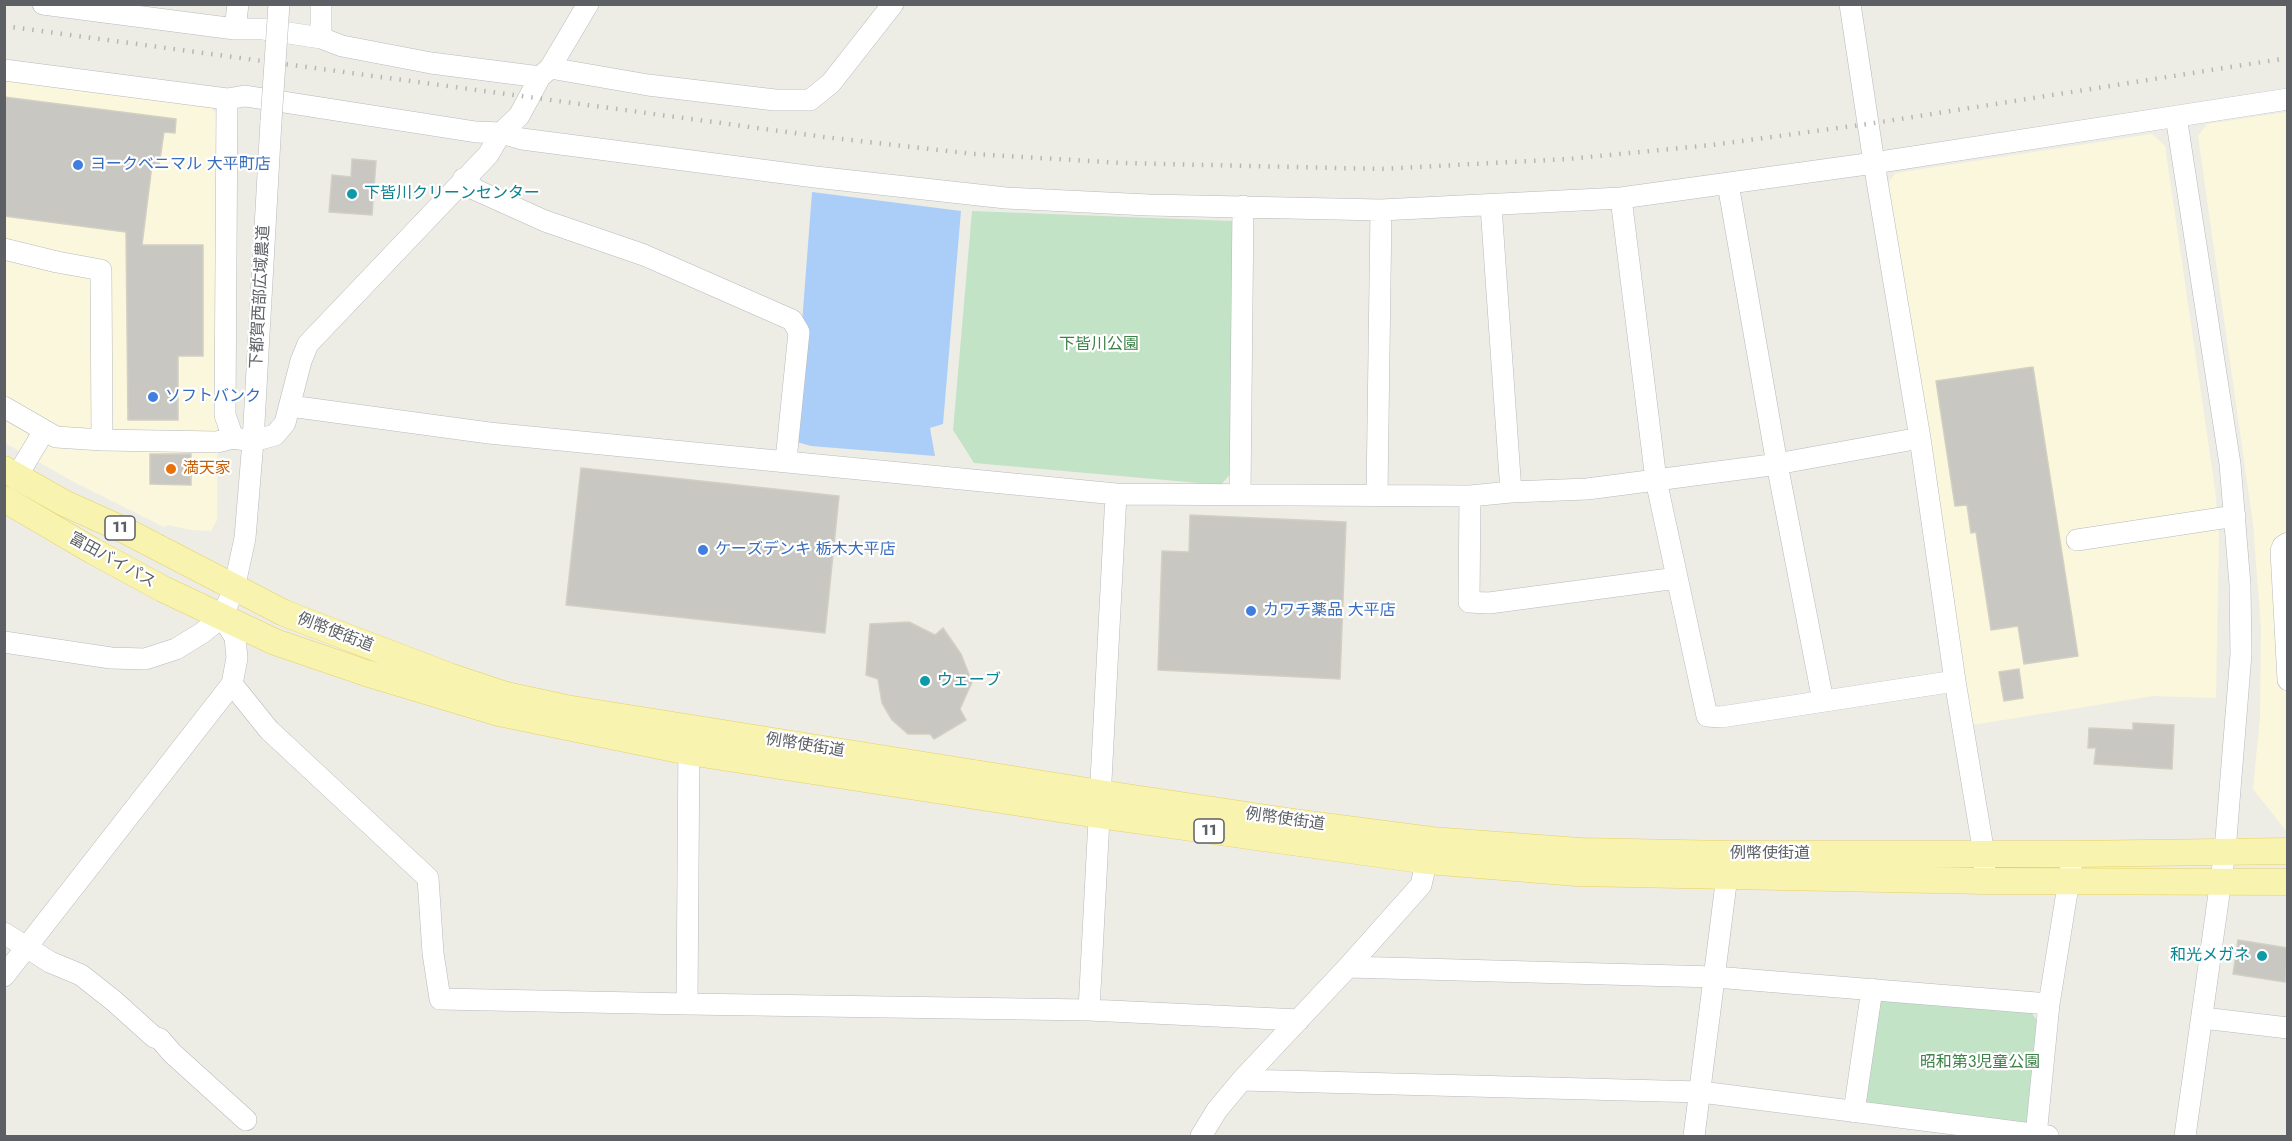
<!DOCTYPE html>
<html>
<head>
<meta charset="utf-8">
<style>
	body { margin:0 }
	#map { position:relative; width:2292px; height:1141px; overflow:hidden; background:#eeede5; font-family:Jost,sans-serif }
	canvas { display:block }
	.frame { position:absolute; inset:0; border:6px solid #5c5f64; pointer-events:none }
</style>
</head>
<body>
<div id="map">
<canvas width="2292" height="1141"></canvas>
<div class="frame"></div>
</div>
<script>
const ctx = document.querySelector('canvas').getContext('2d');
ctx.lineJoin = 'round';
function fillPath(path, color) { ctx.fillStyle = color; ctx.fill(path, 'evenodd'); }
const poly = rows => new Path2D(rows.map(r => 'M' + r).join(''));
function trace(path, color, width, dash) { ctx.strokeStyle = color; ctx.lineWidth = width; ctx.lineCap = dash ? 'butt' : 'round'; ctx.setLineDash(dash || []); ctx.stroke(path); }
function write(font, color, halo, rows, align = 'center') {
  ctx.font = font + ' Jost,"Noto Sans JP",sans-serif'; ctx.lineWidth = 4.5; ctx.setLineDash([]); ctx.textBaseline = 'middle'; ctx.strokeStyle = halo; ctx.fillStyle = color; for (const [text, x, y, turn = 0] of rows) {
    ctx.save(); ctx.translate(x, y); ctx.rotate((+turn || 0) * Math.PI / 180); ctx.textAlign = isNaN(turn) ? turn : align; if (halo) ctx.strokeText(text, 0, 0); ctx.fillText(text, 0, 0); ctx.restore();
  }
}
fillPath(poly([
	[5,80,211,107,220,120,217,520,211,531,190,530,169,525,164,527,72,481,5,443],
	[2287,112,2287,832,2253,789,2260,718,2261,628,2253,524,2198,136,2207,124],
	[2152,134,2165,146,2215,489,2219,536,2216,698,2153,696,1972,725,1887,184,1896,173]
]), '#fbf7dc');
fillPath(poly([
	[972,211,1233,221,1231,473,1221,485,974,463,953,430],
	[1877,999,2032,1013,2039,1024,2030,1124,1864,1103]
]), '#c3e3c7');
fillPath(poly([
	[812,192,961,211,943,424,930,428,935,456,811,446,793,441]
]), '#abcef8');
const building = poly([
	[4,97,176,119,175,133,164,132,159,166,152,165,142,245,203,245,203,356,178,356,178,420,128,420,126,232,4,216,4,97],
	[352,159,376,161,372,215,329,212,332,175,351,177,352,159],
	[2033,367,2078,656,2024,664,2018,626,1991,630,1976,532,1971,533,1967,505,1955,506,1936,381,2033,367],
	[150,454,191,454,191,485,150,484,150,454],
	[581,468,839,496,825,633,566,605,581,468],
	[1190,515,1346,522,1340,679,1158,670,1162,551,1189,552,1190,515],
	[909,622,935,635,943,628,961,654,972,682,960,709,966,720,934,739,930,734,908,734,892,720,882,703,878,679,866,675,870,624,909,622],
	[2019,669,2023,698,2004,701,1999,672,2019,669],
	[2133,723,2174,725,2172,769,2094,764,2096,748,2088,748,2089,728,2133,730,2133,723],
	[2238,940,2288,948,2285,982,2233,974,2238,940]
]);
fillPath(building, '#c9c7c2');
trace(building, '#d2cfc3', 1.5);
const minor = poly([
	[43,4,235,29,263,29,321,38,342,46,431,63,540,77],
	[321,4,321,38],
	[1850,4,1874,163,1920,438,1955,681,1984,854,1985,881],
	[235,29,238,4],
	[550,68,648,85,775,100,810,100,831,83,893,4],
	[4,70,227,99,245,96,476,132,501,133,522,139,815,177,1006,198,1148,205,1381,210,1621,198,1874,163,2288,99],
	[227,99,225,415,233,438],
	[2176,116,2230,464,2240,585,2241,654,2225,851,2185,1136],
	[463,179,476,190,545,221,644,255,792,320,799,332,786,460],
	[1728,184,1777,464,1823,701],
	[1621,198,1656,480,1707,716,1721,717,1955,681],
	[1491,206,1511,492],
	[4,249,57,262,101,270,102,440],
	[290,406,489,433,1116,494,1470,496,1511,492,1587,489,1771,465,1920,438],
	[4,407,56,437,102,440,217,442,233,438,253,441,275,435,285,423,301,361,308,344,488,155,501,133,519,116,540,77,550,68,588,4],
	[17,476,44,431],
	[1240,495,1243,206],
	[1377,495,1381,210],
	[1470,496,1469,602,1489,603,1677,578],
	[2077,540,2235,516],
	[2288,543,2283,546,2281,551,2288,680],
	[4,642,111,658,145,659,176,649,202,633,222,617,234,589,245,538,253,441,271,121],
	[232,684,269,730,428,878,433,953,440,999,687,1004],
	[689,738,687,1004,1089,1010,1299,1020],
	[4,933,50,962,81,975,114,1001,154,1037,160,1039,172,1053,246,1120],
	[1348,967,1715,977,2049,1004],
	[4,976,232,684,237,658,235,637,222,617],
	[1089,1010,1116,494],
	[2203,1018,2288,1028],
	[1242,1080,1701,1092,2048,1136],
	[1854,1112,1872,989],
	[1201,1136,1217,1110,1242,1080,1348,967,1421,885,1430,846],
	[1694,1136,1729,860],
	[2036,1136,2049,1004,2071,867]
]);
const major = poly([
	[4,469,64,503,126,531,284,613,449,676,506,695,566,708,1100,793,1287,821,1431,840,1580,851,1729,854,2073,854,2288,851],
	[4,499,93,551,163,589,275,642,366,673,499,713,689,752,1098,815,1428,861,1577,873,1985,881,2288,882]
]);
trace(minor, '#b7b9bd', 22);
trace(major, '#e5d066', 27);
trace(minor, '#fff', 21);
trace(major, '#f8f4af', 26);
trace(poly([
	[4,26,824,137,974,154,1122,163,1381,169,1568,159,1712,145,1868,124,2288,58]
]), '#b5b6b6', 4.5, [1.5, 8]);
const minorBridge = poly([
	[271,121,279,4]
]);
trace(minorBridge, '#b7b9bd', 22, []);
trace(minorBridge, '#fff', 21);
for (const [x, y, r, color] of [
	[78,165,6,"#3f7fe0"],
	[352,194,6,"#0f9aa8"],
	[153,397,6,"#3f7fe0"],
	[171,469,6,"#e8710a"],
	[703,550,6,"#3f7fe0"],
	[1251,611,6,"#3f7fe0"],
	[925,681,6,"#0f9aa8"],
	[2262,956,6,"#0f9aa8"]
]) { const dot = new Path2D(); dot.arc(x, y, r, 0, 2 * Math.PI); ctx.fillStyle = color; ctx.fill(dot); trace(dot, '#fff', 2); }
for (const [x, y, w] of [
	[120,528,30],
	[1209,831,30]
]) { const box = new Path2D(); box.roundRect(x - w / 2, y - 12, w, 24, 4.5); ctx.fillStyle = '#fff'; ctx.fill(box); trace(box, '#5c5f64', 1.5); }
write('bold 15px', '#5c5f64', null, [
	["11",120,528],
	["11",1209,831]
]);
write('16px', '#366cbe', '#fff', [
	["ヨークベニマル 大平町店",90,165],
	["ソフトバンク",165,397],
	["ケーズデンキ 栃木大平店",715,550],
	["カワチ薬品 大平店",1263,611]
], 'left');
write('16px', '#0d838f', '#fff', [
	["下皆川クリーンセンター",364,194],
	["ウェーブ",937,681],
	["和光メガネ",2250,956,"right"]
], 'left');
write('16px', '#5c5f64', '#fff', [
	["下都賀西部広域農道",261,297,-87],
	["富田バイパス",112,561,29],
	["例幣使街道",335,633,21],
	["例幣使街道",805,746,9],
	["例幣使街道",1285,820,8],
	["例幣使街道",1770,854]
]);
write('16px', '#3d8248', '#fff', [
	["下皆川公園",1099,345],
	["昭和第3児童公園",1980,1063]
]);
write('16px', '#c56008', '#fff', [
	["満天家",183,469]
], 'left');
</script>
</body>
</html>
